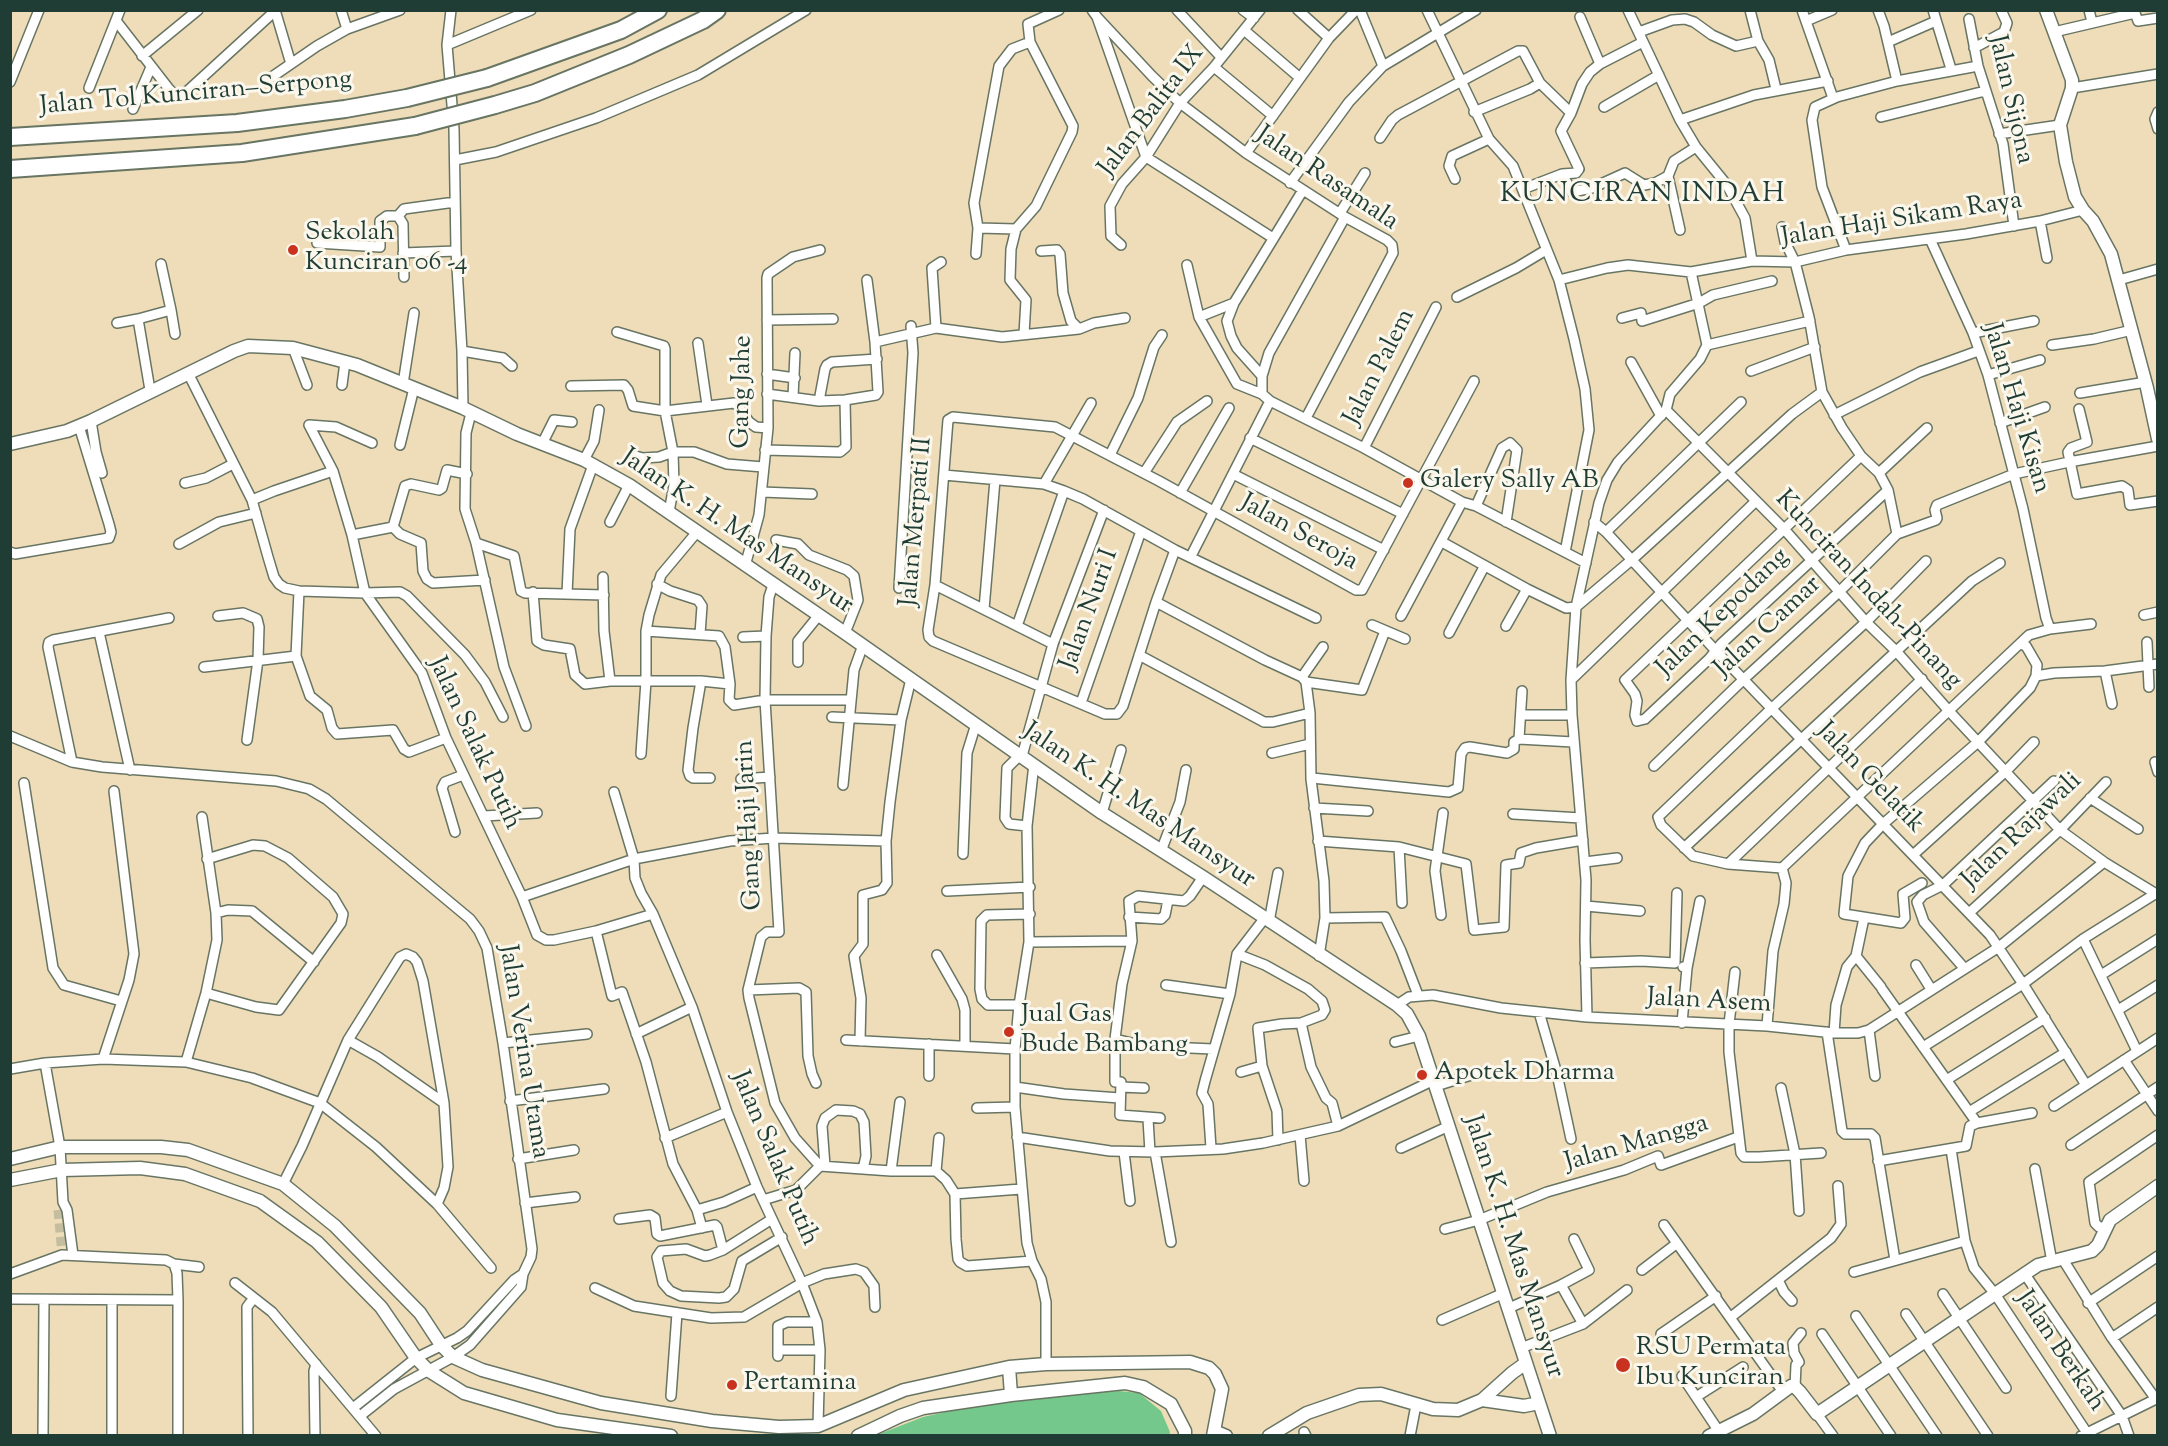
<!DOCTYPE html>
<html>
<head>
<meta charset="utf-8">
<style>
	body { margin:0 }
	#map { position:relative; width:2168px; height:1446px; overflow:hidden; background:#efddba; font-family:"Sorts Mill Goudy",serif }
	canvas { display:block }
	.frame { position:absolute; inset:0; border:12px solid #1f3d34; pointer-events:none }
</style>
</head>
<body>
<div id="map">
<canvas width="2168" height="1446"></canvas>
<div class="frame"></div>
</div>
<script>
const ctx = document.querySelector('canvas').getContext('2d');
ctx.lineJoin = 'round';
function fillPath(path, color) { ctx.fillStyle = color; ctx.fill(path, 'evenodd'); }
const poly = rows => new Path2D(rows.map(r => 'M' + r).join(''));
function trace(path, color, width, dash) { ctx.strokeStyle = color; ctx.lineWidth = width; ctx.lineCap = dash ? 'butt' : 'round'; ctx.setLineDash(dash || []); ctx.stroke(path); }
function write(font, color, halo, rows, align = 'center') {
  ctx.font = font + ' "Sorts Mill Goudy",serif'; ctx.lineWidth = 6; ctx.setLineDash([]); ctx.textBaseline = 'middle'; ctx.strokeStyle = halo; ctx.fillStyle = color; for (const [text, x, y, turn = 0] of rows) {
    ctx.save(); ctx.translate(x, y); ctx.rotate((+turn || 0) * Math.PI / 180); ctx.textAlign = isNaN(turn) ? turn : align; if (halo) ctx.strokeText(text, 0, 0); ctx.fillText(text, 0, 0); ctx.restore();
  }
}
fillPath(poly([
	[1119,1391,1139,1393,1161,1411,1170,1432,1169,1436,874,1436,923,1417,950,1411,1020,1399]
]), '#75c88b');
trace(poly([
	[58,1210,62,1255]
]), '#c5bd9f', 9, [9, 4.5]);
const street = poly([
	[275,10,291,64],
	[341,10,347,29],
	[451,10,447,45,454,129,456,251,462,351,463,408],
	[1092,10,1097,17,1146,157,1273,238],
	[1177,10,1221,57],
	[1243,10,1254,18],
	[1298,10,1329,38],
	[1360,10,1383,66],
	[1427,10,1489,139,1513,166,1559,280,1574,339,1585,389,1589,430,1565,552],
	[1628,10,1680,120,1754,95,1828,81],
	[1750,10,1758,41,1769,60,1776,89],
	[1802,10,1833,98],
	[1878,10,1884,26,1897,81],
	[1933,10,1951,69],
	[2089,10,2092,22],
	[1097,17,1152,76,1180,103,1246,153,1345,217,1387,240,1392,245,1393,253,1306,418],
	[1580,17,1600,64,1643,42],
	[1969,19,1978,66,2003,144,2014,226],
	[1806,21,1832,10],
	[117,22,169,89,177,97,182,96,275,11],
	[1244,30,1300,78],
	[1639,32,1672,20,1685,19,1694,22,1712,35,1736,46,1758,41],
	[2054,32,2135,13,2138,21,2158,18],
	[1888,42,1936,21],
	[447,45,531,10],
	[1974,48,2004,32,2007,23,2001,10],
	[142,56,198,10],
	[1214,67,1273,116],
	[266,81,317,46,347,29,400,10],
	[10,82,39,10],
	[89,88,120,10],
	[2072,88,2158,74],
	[1604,107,1659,75],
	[133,109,151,67],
	[1474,112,1530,89,1540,83],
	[2158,112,2155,119,2158,129],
	[1571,113,1561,131,1579,169,1576,173,1562,174,1572,192,1592,188,1625,173,1644,185,1655,183,1668,176],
	[1881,117,1985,91],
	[1680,120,1696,147],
	[1999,134,2060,125],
	[1380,138,1392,120,1398,115,1518,51,1523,51,1540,83,1571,113,1582,84,1590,72,1600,64],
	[1246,153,1329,38,1356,10],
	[455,160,496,152,596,118,698,75,806,10],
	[1455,179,1449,166,1452,156,1489,139],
	[1290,183,1349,102,1383,66,1476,10],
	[1523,189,1562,174],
	[1340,213,1365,173],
	[398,216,404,209,455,202],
	[1345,217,1269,353,1262,376,1262,394,1270,401,1364,448,1462,502,1476,506,1586,563],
	[2040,221,2047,258],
	[978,228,1016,229],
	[1680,230,1668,176,1674,161,1696,147,1727,185,1745,218,1752,261],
	[1930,239,1973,333,1988,375,2023,509,2046,618,2050,629],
	[317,243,380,247,380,221,387,216,398,216,403,224,404,277],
	[1121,245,1111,236,1110,206,1122,184,1146,157,1180,103,1214,67,1260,10],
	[1846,250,1822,187,1812,120,1815,107,1837,97,1897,81,1978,66],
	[1041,251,1057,250,1060,254,1063,293,1071,321,1079,329],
	[403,253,456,251],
	[976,254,978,228,974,203,999,66,1012,49,1030,42],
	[941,262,932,268,936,328,1002,337,1079,329,1094,323,1125,318],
	[1187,265,1199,317,1233,377,1237,384,1262,394],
	[1691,272,1707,345,1700,359,1670,394,1666,410,1784,529,1866,622,1896,651,1949,711,2060,830,2104,862,2158,895],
	[1559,280,1607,268,1628,265,1691,272,1752,261,1795,262,1846,250,1966,234,2040,221,2083,210],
	[2119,280,2158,269],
	[1457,297,1516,268,1546,250],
	[171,310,175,334],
	[1199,317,1234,303],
	[1622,318,1641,313,1642,321,1699,303,1713,295,1772,281],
	[767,320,833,319],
	[117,323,138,319],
	[617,332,664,346,665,349,665,411,673,452,674,485,669,512],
	[1973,333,2034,321],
	[1024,334,1026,300,1010,280,1011,249,1016,229,1036,206,1072,132,1073,126,1030,42,1028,24,1059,10],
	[875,342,936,328],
	[698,343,707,405],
	[1707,345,1810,321],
	[2052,345,2094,339,2132,330],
	[293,348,307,385],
	[462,351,503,358,512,366],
	[1631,362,1661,416],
	[1751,371,1815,347],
	[188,373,252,500,268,557,274,577,279,584,285,588,299,591,365,593,422,673,446,738,522,897,537,935,546,940,554,940,596,931,653,914],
	[767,374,795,378],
	[1988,375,2040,360],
	[1262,376,1237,348,1231,336,1227,321,1234,303,1303,190],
	[403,384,414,313],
	[342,385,345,362],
	[571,386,624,385,628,390,633,406,665,411,734,403,738,406,749,422,756,427,768,428],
	[150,390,138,319,171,310,161,264],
	[2080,393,2146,382],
	[767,394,819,401,845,400,876,395,878,392,875,342,867,280],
	[793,397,795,353],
	[819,401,825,369,827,365,832,362,877,359],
	[2079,409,2087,442,2071,448,2068,452,2077,494,2122,486,2128,490,2130,505,2158,501],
	[471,413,466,433,465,509,476,543,504,667,526,726],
	[1834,415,1920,372,1978,351],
	[91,421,96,452,102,473],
	[2000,423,2045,407],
	[1250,438,1403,514],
	[542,444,554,420,572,422],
	[400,445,414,388],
	[1364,448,1436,307],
	[765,450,840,452,846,447,845,400],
	[632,455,643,458,659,457,673,452,694,452,727,464,763,467],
	[1110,455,1138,398,1154,347,1162,335],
	[1861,456,1625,680,1635,694,1637,701,1635,715,1637,721,1645,719,1709,659,1721,644,1888,490],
	[584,460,594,441,599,410],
	[333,471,309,425,336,427,372,443],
	[1144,473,1177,422,1207,401],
	[1879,473,1927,428],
	[1233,474,1384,550],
	[944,475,1044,484,1064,491,1083,499,1175,550,1316,618],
	[185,483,206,478,233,464],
	[1044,484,1091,403],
	[762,492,812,494],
	[1180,493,1229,408],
	[252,500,274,491,333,471,352,535,365,593,400,592,407,596,465,655,485,682,503,717],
	[1476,506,1502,448,1510,443,1517,450,1506,522],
	[610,522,629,485],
	[1594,522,1606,532,1716,651,1990,935,2023,984,2086,1085],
	[393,527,405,486,411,484,439,490,442,488,447,470,467,474],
	[1606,532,1741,402],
	[1897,534,1936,520,1937,518,1935,510,1937,505,2014,474,2069,462,2158,446],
	[352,535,393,527,400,534,421,543,423,571,427,579,433,583,485,580],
	[776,540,798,544,809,555,847,570,854,576,858,600,845,633],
	[1442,542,1527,589,1566,608,1576,607,1635,557,1792,414,1822,392],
	[476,543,514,556,521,591,525,593,604,595],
	[179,544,219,522,256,513],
	[1175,550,1156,602,1123,706,1117,714,1105,714,933,641,929,637,928,630,935,585,948,420,953,417,1055,427,1159,481,1356,590,1362,590,1474,381],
	[10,552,15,554,109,538,111,532,109,524,79,426],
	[1191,556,1270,401],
	[745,566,759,515,768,428,767,278,768,274,793,257,820,250],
	[603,577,604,631,610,681],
	[657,584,670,591,698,600,702,606,700,634],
	[773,585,769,597,766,636,765,700,779,932,767,932,761,937,748,990,749,998,775,1103,795,1138,820,1166],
	[935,585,1053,644],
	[899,588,913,353,911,326],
	[299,591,296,656,310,696,327,710,332,728,337,734,393,730,404,749,409,752,446,738],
	[533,592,537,641,544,645,570,649,575,675,585,684,610,681,701,681],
	[567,594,570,529,593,465],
	[1156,602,1265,660,1302,677,1306,682,1310,713,1311,779,1324,881,1325,918,1319,956],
	[984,609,995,480],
	[2144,615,2158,612],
	[218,616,243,613,257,619,259,627,258,660,247,740],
	[1401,616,1462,502],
	[1372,625,1405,639],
	[1017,626,1064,491],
	[1506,626,1527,589],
	[646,631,719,636,725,647,730,684,729,700,734,705,765,700,851,700],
	[99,632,130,770],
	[1449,633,1484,567],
	[743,637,766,636],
	[2147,642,2149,687],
	[1139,655,1264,722,1273,722,1310,713],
	[798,662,798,641,819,615],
	[204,667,296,656],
	[2105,671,2112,704],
	[2036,676,2054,673,2105,671,2158,664],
	[1302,677,1323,647],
	[1571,680,1756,501],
	[1306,682,1362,690,1385,631],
	[1081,703,1141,531],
	[1521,715,1572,715],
	[832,717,901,720],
	[10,736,72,762,102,767,276,781,309,789,326,799,470,919,479,931,487,948,503,1043,532,1249,531,1257,523,1274,521,1287,470,1345,453,1357,394,1389,360,1416],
	[1519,739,1522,691],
	[1272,753,1310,744],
	[641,754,646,681,646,631,649,615,661,575,697,532],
	[1020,755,1007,768,1005,818,1009,824,1027,826],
	[1022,756,1053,644,1104,510],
	[72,762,48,647,49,642,53,640,169,618],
	[2155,762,2158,772],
	[1034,764,1027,826,1029,942,1019,1005,1015,1049,1015,1107,1027,1243,1032,1261,1041,1279,1046,1302,1046,1364],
	[1654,766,1745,678,1839,592,1897,534,1888,490,1879,473,1861,456,1842,428,1822,392,1809,317,1795,262,1785,242,1782,227],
	[710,778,693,778,690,776,688,770,693,728,701,681,730,684],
	[1312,778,1449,792,1458,788,1461,754,1465,748,1470,747,1507,753,1514,749,1514,742,1519,739,1573,742],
	[741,779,770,777],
	[24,783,53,968,64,985,121,1001],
	[843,785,854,670,863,645],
	[614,792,634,859,635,878,641,893,653,914,692,1007,727,1112,757,1187,802,1283,817,1322,820,1350,818,1426],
	[2090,798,2138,829],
	[1314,808,1368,811],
	[1102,813,1121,750],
	[1513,814,1581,818],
	[484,816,537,813],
	[455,832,442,788,445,782,463,775],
	[1318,841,1399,847,1466,864,1474,930,1504,927,1506,865,1519,863,1521,853,1536,848,1583,840],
	[1399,847,1402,903],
	[1684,848,1972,581,2000,563],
	[1161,851,1180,802,1186,770],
	[963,854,967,753,976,724],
	[1913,855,2006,771,2034,742],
	[1585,862,1617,858],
	[1728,864,1922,679],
	[1782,868,1728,864,1693,856,1661,825,1658,817,1771,709,1866,622,1926,561],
	[1782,868,2029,635,2050,629,2091,624],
	[1922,883,1903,894,1905,918,1901,923,1844,914,1848,876,1865,843,1883,824,1978,742,2030,688,2036,676,2037,665,2026,646,2020,644],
	[947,891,1030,887],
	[522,897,634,859,730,841,774,838,886,841],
	[1586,906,1640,911],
	[216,913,228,910,252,911,314,962],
	[1969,913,2060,830,2106,782],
	[1441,915,1435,871,1443,813],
	[1129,917,1161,919,1165,915,1168,900],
	[1325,918,1385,917,1401,951,1418,995],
	[1864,918,1856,956,1881,987],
	[1269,922,1278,873],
	[596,931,612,996,622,992,646,1062,673,1164,697,1210,702,1228],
	[2083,939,2137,1051],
	[1029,942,1132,941],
	[1237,954,1265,965,1308,989,1322,1001,1325,1010,1322,1015,1301,1023,1282,1024,1258,1028,1262,1066,1277,1111,1278,1140],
	[937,955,962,999,965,1010,965,1045],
	[1585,963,1641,961,1675,963,1677,893],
	[1916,965,1931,989],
	[1687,968,1700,901],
	[1964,968,1924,922,1917,902,1923,895,1943,885,2054,781],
	[1735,972,1729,1024,1729,1052,1741,1153,1744,1157,1759,1157,1821,1153],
	[2101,975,2158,939],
	[1166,985,1230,994],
	[1882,989,1977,1123],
	[748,990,799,988,806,992,808,1056,812,1074,816,1083],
	[206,993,256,1007,279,1010,341,923,343,914,333,897,288,858,265,846,253,845,207,859],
	[1019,1005,988,1005,982,999,980,989,981,921,987,915,1030,914],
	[1397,1005,1409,997,1433,995,1501,1008,1587,1017,1767,1026,1834,1033,1858,1033,1869,1030,1999,947,2104,862],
	[2118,1010,2158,985],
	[1539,1012,1557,1074,1571,1139],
	[1587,1017,1585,940,1586,880,1572,715,1571,680,1576,607,1599,503,1607,480,1618,462,1666,410],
	[1301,1023,1311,1067,1326,1098,1332,1103,1338,1126],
	[1682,1023,1687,968,1683,967],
	[1767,1026,1773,951,1784,904,1786,883,1782,868],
	[1869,1030,1875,1076],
	[1827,1032,1842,1131,1845,1134,1871,1134,1875,1138,1895,1260],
	[1834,1033,1836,1005,1847,967,1856,956],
	[636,1034,692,1007],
	[1115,1039,1144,1046,1213,1049],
	[348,1040,378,1057,444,1103],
	[846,1040,1015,1049],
	[860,1041,861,998,854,956,863,944,863,895,882,890,887,883,886,841,890,802,901,720,911,679],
	[1395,1042,1419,1036],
	[503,1043,587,1034],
	[1923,1047,2023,984,2083,939,2155,894],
	[103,1059,129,980,134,954,114,791],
	[2124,1060,2158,1111],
	[186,1062,206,993,217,940,216,913,202,817],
	[45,1063,60,1147,63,1202,67,1210,73,1255],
	[10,1069,45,1063,103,1059,186,1062,252,1078,320,1103,376,1147,437,1204,491,1268],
	[1241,1072,1262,1066],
	[929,1076,929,1044],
	[1948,1079,2045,1018],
	[1436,1086,1481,1072],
	[1015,1087,1064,1094,1120,1098],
	[1121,1087,1144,1088],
	[1781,1088,1795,1154,1799,1211],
	[510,1101,604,1089],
	[2054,1106,2158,1038],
	[977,1108,1015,1107],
	[1969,1112,2066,1052],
	[1160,1118,1120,1115,1121,1082,1115,1082,1115,1039,1122,984,1132,941,1129,901,1138,896,1184,901,1190,896,1203,877],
	[1148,1119,1150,1152],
	[1300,1135,1304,1181],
	[1017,1137,1110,1151,1155,1152,1223,1149,1263,1143,1338,1126,1434,1080],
	[665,1138,727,1112],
	[2071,1145,2158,1087],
	[1211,1148,1208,1104,1202,1093,1205,1081,1230,994,1237,954,1264,919],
	[1401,1148,1449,1126],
	[1951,1149,1965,1241,1974,1268,1995,1294,2087,1433],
	[1124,1152,1130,1201],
	[1155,1152,1171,1242],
	[518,1159,574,1150],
	[1878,1161,1966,1146,1970,1126,1977,1123,2032,1113],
	[825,1166,822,1126,825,1118,836,1110,853,1111,860,1114,864,1122,866,1156,863,1169],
	[2035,1169,2052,1262],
	[891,1171,900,1102],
	[936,1171,939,1138],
	[283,1184,302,1146,348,1040,400,957,406,954,413,957,417,962,423,981,444,1103,448,1167,444,1188,437,1204],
	[955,1194,956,1239,958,1259,960,1262,967,1266,1032,1261],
	[763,1200,796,1190,820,1166,891,1171,936,1171,946,1180,955,1194,1021,1189],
	[525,1203,575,1197],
	[697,1210,724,1202,757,1187],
	[619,1219,650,1215,655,1218,657,1234,660,1236,715,1225,717,1227,723,1250],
	[772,1219,723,1250,710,1255,705,1256,686,1249,661,1251,657,1257,663,1283,670,1291,681,1296,719,1298,726,1297,734,1289,742,1261,782,1237],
	[1664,1225,1783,1392],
	[2107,1227,2099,1227,2095,1223,2089,1182,2158,1135],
	[1445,1229,1479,1220,1547,1192,1624,1170,1658,1156,1661,1165,1738,1137],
	[2062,1258,2112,1338,2155,1398],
	[174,1264,177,1273,178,1300,178,1436],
	[1642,1270,1676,1244],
	[1854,1272,1965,1241],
	[2024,1273,2122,1416,2129,1436],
	[10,1274,62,1255,166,1260,174,1264,199,1267],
	[1778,1280,1784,1292,1792,1301],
	[235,1283,272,1312,376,1436],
	[1561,1285,1583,1324],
	[595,1288,634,1306,711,1318,744,1317,802,1283,824,1274,856,1269,864,1272,874,1286,875,1307],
	[1943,1294,2006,1388],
	[10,1299,178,1300],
	[2088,1303,2158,1256],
	[1509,1308,1561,1285,1589,1270,1574,1239],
	[1906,1314,1988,1436],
	[1856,1316,1937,1436],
	[1731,1317,1831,1238,1841,1224,1838,1186],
	[1442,1320,1504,1293],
	[1661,1334,1716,1296],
	[1822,1334,1891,1436],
	[2112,1338,2158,1307],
	[1521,1348,1583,1324,1627,1290],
	[778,1350,820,1350],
	[778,1356,778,1326,787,1322,817,1322],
	[1682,1376,1722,1436],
	[1795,1387,1796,1365,1799,1362,1794,1353,1793,1343,1801,1333],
	[671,1396,677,1313],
	[1696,1397,1743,1367],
	[353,1408,416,1358,457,1338,467,1331,514,1280,523,1274],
	[1817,1414,1833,1436],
	[1304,1432,1306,1436],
	[43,1436,44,1300],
	[112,1436,112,1300],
	[248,1436,247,1307,253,1299],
	[315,1436,314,1371,316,1364],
	[1410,1436,1416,1405],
	[2081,1436,2158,1398]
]);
const secondary = poly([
	[2046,10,2072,80,2072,88,2060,125,2066,162,2075,197,2083,210,2093,221,2111,254,2147,388,2158,439],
	[10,444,67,431,91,421,234,351,248,346,293,348,357,365,463,408,517,434,584,460,629,485,845,633,1102,813,1203,877,1397,1005,1407,1014,1419,1036,1550,1436],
	[10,1159,60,1147,161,1147,188,1150,283,1184,335,1226,420,1313,441,1345,453,1357,482,1370,601,1403,712,1421,779,1427,818,1426,904,1390,1009,1367,1046,1364,1190,1362,1209,1368,1215,1374,1222,1389,1213,1436],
	[10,1180,62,1170,140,1168,185,1174,260,1201,317,1242,381,1307,416,1358,429,1371,464,1393,557,1420,671,1436],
	[1009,1367,1011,1395],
	[1482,1400,1524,1406,1539,1403],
	[1214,1431,1226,1436],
	[858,1436,900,1416,923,1408,1011,1395,1125,1383,1143,1387,1171,1404,1185,1431,1185,1436],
	[1269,1436,1307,1413,1359,1395,1381,1394,1433,1409,1458,1410,1482,1400,1512,1373,1526,1363],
	[1709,1436,1753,1414,1791,1386,1795,1387,1800,1392,1817,1414,2038,1265,2092,1251,2098,1245,2110,1220,2158,1186]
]);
const highway = poly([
	[487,78,621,30,658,10],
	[495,105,535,93,629,55,703,20,717,10],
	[10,137,237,123,345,109,407,98],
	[10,169,242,153,415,126]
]);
trace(street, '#687563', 12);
trace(secondary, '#687563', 15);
trace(highway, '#687563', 20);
trace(street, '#fff', 9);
trace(secondary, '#fff', 12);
trace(highway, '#fff', 16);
const highwayBridge = poly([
	[407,98,487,78],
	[415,126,495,105]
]);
trace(highwayBridge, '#687563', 20, []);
trace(highwayBridge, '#fff', 16);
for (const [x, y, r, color] of [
	[293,250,6,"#c8321e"],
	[1408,483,6,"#c8321e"],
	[1009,1032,6,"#c8321e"],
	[1422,1075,6,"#c8321e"],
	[1623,1365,8,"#c8321e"],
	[732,1385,6,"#c8321e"]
]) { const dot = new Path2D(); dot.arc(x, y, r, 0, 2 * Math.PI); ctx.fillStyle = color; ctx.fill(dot); trace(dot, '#fbf7ec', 2); }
write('26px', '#1f3d34', '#fbf7ec', [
	["Jalan Tol Kunciran–Serpong",196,95,-5],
	["Jalan Sijona",2009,100,77],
	["Jalan Balita IX",1153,112,-53],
	["Jalan Rasamala",1326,180,34],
	["Jalan Haji Sikam Raya",1902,221,-9],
	["Jalan Palem",1381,368,-63],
	["Gang Jahe",744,392,-89],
	["Jalan Haji Kisan",2015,409,73],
	["Jalan Merpati II",918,522,-85],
	["Jalan K. H. Mas Mansyur",736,533,34],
	["Jalan Seroja",1298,534,29],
	["Kunciran Indah-Pinang",1867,591,47],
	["Jalan Nuri I",1091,610,-70],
	["Jalan Kepodang",1724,614,-44],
	["Jalan Camar",1769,628,-43],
	["Jalan Salak Putih",473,744,65],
	["Jalan Gelatik",1869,779,46],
	["Jalan K. H. Mas Mansyur",1138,807,34],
	["Gang Haji Jarin",751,825,-93],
	["Jalan Rajawali",2023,832,-44],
	["Jalan Asem",1709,1003,3],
	["Jalan Verina Utama",522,1052,81],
	["Jalan Mangga",1637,1145,-16],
	["Jalan Salak Putih",773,1159,67],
	["Jalan K. H. Mas Mansyur",1512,1247,72],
	["Jalan Berkah",2059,1352,56]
]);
write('26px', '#1f3d34', '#fbf7ec', [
	["Sekolah",305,235],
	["Kunciran 06 -4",305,265],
	["Galery Sally AB",1420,483],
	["Jual Gas",1021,1017],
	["Bude Bambang",1021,1047],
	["Apotek Dharma",1434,1075],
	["RSU Permata",1636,1350],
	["Ibu Kunciran",1636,1380],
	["Pertamina",744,1385]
], 'left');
ctx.letterSpacing = '1.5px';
write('28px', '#1f3d34', '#fbf7ec', [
	["KUNCIRAN INDAH",1643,196]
]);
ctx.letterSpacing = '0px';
</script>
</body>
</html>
